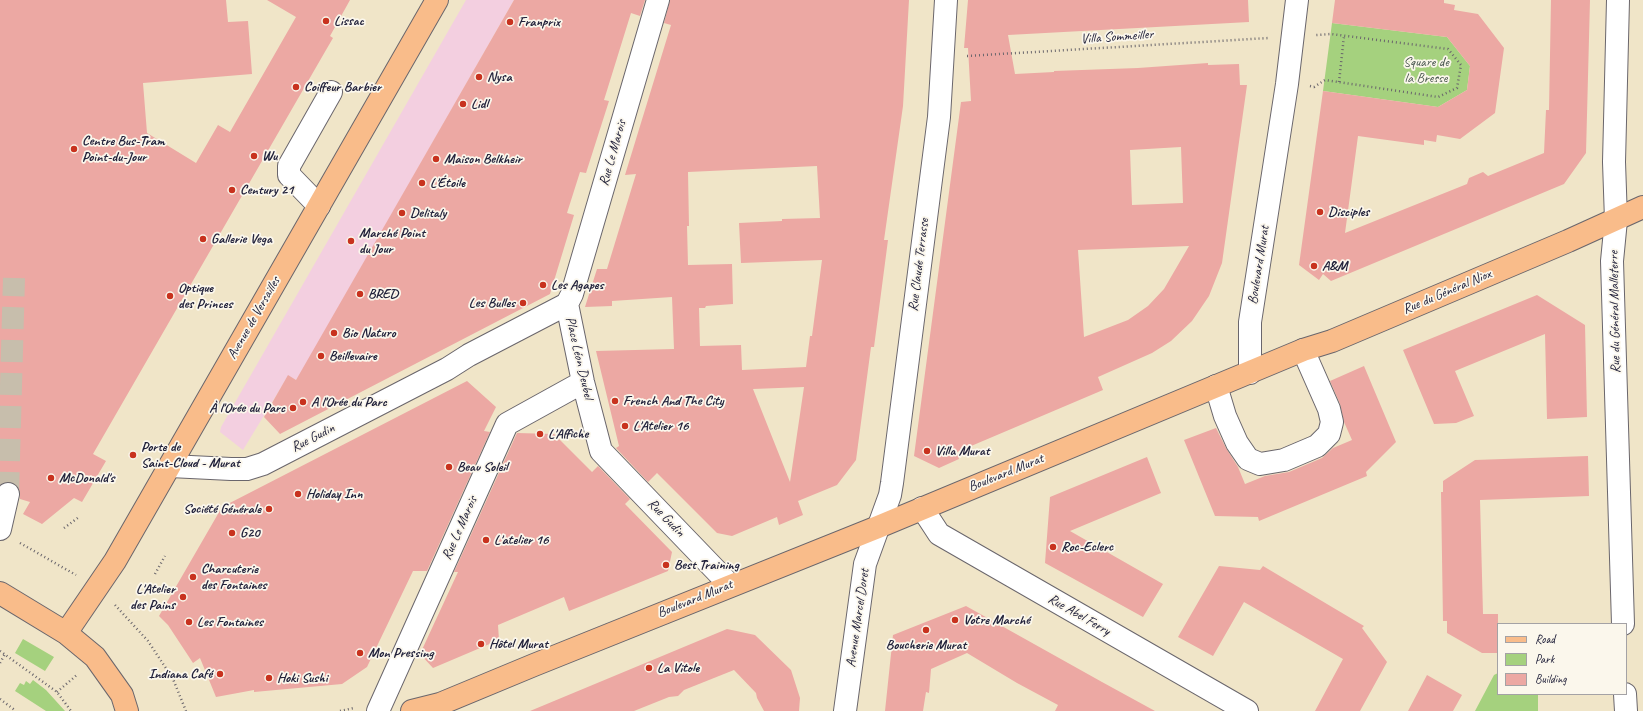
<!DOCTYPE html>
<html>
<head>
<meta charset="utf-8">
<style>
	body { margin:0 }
	#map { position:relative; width:1643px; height:711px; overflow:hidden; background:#f0e5c8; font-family:Caveat,sans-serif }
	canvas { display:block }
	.legend { position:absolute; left:1497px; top:623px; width:130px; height:72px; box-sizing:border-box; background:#fbf7ec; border:1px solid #a4a2a5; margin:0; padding:5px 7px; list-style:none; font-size:12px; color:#22223b }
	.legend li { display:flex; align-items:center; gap:8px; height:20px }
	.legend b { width:20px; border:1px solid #a4a2a5 }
</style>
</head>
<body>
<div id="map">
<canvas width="1643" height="711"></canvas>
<ul class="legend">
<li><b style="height:5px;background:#f9bc8a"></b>Road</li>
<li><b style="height:11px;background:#a5d17e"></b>Park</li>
<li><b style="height:11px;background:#eca8a3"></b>Building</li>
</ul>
</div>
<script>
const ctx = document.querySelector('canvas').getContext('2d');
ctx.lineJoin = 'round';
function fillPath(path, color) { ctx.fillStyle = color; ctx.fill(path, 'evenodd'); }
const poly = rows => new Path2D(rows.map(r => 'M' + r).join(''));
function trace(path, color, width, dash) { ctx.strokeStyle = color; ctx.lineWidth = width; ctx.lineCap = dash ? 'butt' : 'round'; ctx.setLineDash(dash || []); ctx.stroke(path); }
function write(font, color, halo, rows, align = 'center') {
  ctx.font = font + ' Caveat,sans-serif'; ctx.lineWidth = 3.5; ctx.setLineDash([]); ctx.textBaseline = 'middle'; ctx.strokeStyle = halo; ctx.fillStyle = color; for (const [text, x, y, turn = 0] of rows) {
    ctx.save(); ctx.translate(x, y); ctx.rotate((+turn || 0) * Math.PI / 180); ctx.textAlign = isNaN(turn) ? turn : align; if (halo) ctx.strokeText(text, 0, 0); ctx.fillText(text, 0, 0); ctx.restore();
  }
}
fillPath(poly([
	[466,0,514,0,301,373,296,380,288,376,243,450,220,432,221,427]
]), '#f3cfe0');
fillPath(poly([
	[1332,23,1447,37,1470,66,1467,90,1438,107,1323,91],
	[23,639,54,657,45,671,15,653],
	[1498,673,1498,694,1538,694,1538,711,1475,711,1494,675],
	[33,680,46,690,65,711,46,711,15,691,20,683,24,685,26,681,30,684]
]), '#a5d17e');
fillPath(poly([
	[0,0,226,0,228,22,248,21,252,74,143,83,147,133,196,163,218,125,230,132,296,17,267,0,350,0,330,36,333,38,326,50,93,454,106,461,82,502,74,498,42,524,23,514,30,502,20,499,20,491,16,485,10,482,5,482,0,485],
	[514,0,645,0,640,16,631,13,604,100,609,101,586,173,580,172,567,213,574,215,550,294,280,434,264,417,288,375,296,380],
	[670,0,909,0,903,106,884,240,888,240,874,347,871,347,856,460,837,485,798,501,803,515,779,525,777,517,732,536,717,533,657,473,648,482,616,448,619,446,596,351,674,349,672,297,612,301,612,306,585,307,597,269,607,269,636,174,625,175,671,25,664,23],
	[817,166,820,218,782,219,782,221,739,223,741,263,822,260,812,336,810,336,806,367,742,370,741,345,700,346,699,308,705,308,706,306,733,304,732,264,688,265,687,226,689,226,688,172],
	[804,387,790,482,753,389],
	[968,0,1248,0,1249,22,1008,35,1015,74,1054,72,1054,71,1138,68,1208,63,1208,65,1239,64,1240,85,1247,85,1222,263,1209,296,1192,321,1171,341,1152,353,1098,377,1103,390,957,452,959,459,939,468,914,456,961,102,971,101,968,48,964,48],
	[1181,147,1183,203,1132,205,1130,150],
	[1189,246,1164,289,1148,306,1128,320,1084,337,1078,250],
	[1335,0,1444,0,1444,3,1455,5,1454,10,1478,14,1504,48,1495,113,1460,139,1437,135,1436,142,1424,140,1424,145,1358,136,1345,233,1467,184,1469,178,1483,172,1488,176,1544,153,1546,110,1549,110,1551,0,1590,0,1586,153,1564,184,1331,281,1323,274,1319,280,1299,265,1323,91,1438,107,1467,90,1470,66,1447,37,1332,23],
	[1537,295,1585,325,1587,417,1547,419,1545,334,1455,371,1474,416,1456,423,1434,424,1403,350],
	[1364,366,1396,442,1366,472,1367,476,1259,521,1258,517,1215,516,1184,440,1216,428,1226,448,1238,467,1245,484,1265,476,1289,472,1322,458,1333,448,1352,440,1344,422,1340,404,1330,381],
	[467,381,496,407,484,431,490,432,427,571,413,571,367,667,342,684,254,692,254,690,216,697,200,658,193,663,168,625,159,616,222,507],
	[517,433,554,434,592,472,598,466,630,499,625,504,672,552,668,571,569,611,564,597,498,625,499,640,433,668,420,654,458,572,454,572],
	[1588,456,1589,496,1480,500,1483,614,1498,614,1498,653,1482,653,1447,633,1447,621,1443,621,1441,492,1443,492,1443,481,1475,460],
	[1147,457,1161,493,1070,531,1163,584,1143,617,1045,563,1050,497],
	[1219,566,1260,570,1263,566,1364,626,1362,628,1387,662,1360,711,1315,711,1343,659,1244,602,1213,656,1178,637],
	[966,606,1102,682,1155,711,1055,711,1058,705,1017,683,967,653,931,669,929,693,926,692,923,711,885,711,893,635],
	[727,629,755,635,791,670,800,698,799,711,764,711,757,698,756,693,734,670,684,690,678,696,669,697,634,711,530,711],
	[1427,675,1462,695,1453,711,1408,711]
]), '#eca8a3');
trace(poly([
	[8,494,14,278]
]), '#c7beac', 22, [22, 11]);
const minor = poly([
	[1618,0,1614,162,1616,220,1612,261,1623,624],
	[319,206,289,175,289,166,331,92],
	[567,304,583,382,601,451,730,585],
	[567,304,572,294,658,0],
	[1250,373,1250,322,1287,84,1297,0],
	[1216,386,1225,416,1237,443,1248,459,1260,464,1284,460,1317,446,1329,434,1332,422,1329,409,1303,350],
	[170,466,231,469,247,469,263,464,447,369,469,355,567,304],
	[922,508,939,534,1247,711],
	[0,529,8,494],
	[1625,694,1626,711],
	[378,711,507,424,583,382],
	[845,711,865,564,890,495,892,483,939,117,946,0]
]);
const major = poly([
	[0,593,66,633,95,657,122,695,127,711],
	[66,633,115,561,437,0],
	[412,711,440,704,534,665,878,527,1303,350,1332,341,1568,241,1643,207]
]);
trace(minor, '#6a666c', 24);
trace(major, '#6a666c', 24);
trace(poly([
	[967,56,1269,38],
	[1339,82,1344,36],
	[1310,86,1314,87,1325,80,1438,97,1457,88,1461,65,1448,49,1331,34,1316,35],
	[64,528,79,517],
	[20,543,76,575],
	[155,574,165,556],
	[115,605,148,641,173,679,186,711],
	[0,651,57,692,71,711],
	[0,663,5,654],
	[57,692,78,674],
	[0,699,16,711],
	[340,711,354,708]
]), '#6a666c', 2.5, [1, 3]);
trace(minor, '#fff', 22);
trace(major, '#f9bc8a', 22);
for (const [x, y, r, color] of [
	[326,21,4,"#c8321e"],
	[510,22,4,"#c8321e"],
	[479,77,4,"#c8321e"],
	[296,87,4,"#c8321e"],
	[463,104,4,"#c8321e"],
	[74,149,4,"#c8321e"],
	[254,156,4,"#c8321e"],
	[436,159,4,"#c8321e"],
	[422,183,4,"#c8321e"],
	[232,190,4,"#c8321e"],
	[1320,212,4,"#c8321e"],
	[402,213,4,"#c8321e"],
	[203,239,4,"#c8321e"],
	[351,241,4,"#c8321e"],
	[1314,266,4,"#c8321e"],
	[543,285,4,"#c8321e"],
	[360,294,4,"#c8321e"],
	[170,296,4,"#c8321e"],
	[523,303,4,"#c8321e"],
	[334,333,4,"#c8321e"],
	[321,356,4,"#c8321e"],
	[615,401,4,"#c8321e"],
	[303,402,4,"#c8321e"],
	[293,408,4,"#c8321e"],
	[625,426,4,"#c8321e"],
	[540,434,4,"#c8321e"],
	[927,451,4,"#c8321e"],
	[133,455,4,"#c8321e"],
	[449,467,4,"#c8321e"],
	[51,478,4,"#c8321e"],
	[298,494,4,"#c8321e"],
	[269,509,4,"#c8321e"],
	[232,533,4,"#c8321e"],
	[486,540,4,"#c8321e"],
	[1053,547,4,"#c8321e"],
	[666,565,4,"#c8321e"],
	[193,577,4,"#c8321e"],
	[183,597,4,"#c8321e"],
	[955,620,4,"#c8321e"],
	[189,622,4,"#c8321e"],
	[926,630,4,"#c8321e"],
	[481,644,4,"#c8321e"],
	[360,653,4,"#c8321e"],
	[649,668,4,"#c8321e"],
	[220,674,4,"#c8321e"],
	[269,678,4,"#c8321e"]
]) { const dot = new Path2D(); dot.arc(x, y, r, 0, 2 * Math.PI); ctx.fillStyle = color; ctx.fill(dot); trace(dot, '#fbf7ec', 1.5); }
write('bold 14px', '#22223b', '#fbf7ec', [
	["Lissac",334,21],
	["Franprix",518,22],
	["Nysa",487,77],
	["Coiffeur Barbier",304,87],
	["Lidl",471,104],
	["Centre Bus-Tram",82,141],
	["Point-du-Jour",82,157],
	["Wu",262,156],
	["Maison Belkheir",444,159],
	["L'Étoile",430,183],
	["Century 21",240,190],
	["Disciples",1328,212],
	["Delitaly",410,213],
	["Marché Point",359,233],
	["du Jour",359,249],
	["Gallerie Vega",211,239],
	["A&M",1322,266],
	["Les Agapes",551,285],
	["Optique",178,288],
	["des Princes",178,304],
	["BRED",368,294],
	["Les Bulles",515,303,"right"],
	["Bio Naturo",342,333],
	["Beillevaire",329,356],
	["French And The City",623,401],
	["A l'Orée du Parc",311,402],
	["À l'Orée du Parc",285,408,"right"],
	["L'Atelier 16",633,426],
	["L'Affiche",548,434],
	["Porte de",141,447],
	["Saint-Cloud - Murat",141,463],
	["Villa Murat",935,451],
	["Beau Soleil",457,467],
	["McDonald's",59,478],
	["Holiday Inn",306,494],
	["Société Générale",261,509,"right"],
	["G20",240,533],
	["L'atelier 16",494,540],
	["Roc-Eclerc",1061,547],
	["Best Training",674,565],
	["Charcuterie",201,569],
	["des Fontaines",201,585],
	["L'Atelier",175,589,"right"],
	["des Pains",175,605,"right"],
	["Votre Marché",963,620],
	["Les Fontaines",197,622],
	["Hôtel Murat",489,644],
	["Boucherie Murat",926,645,"center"],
	["Mon Pressing",368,653],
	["La Vitole",657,668],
	["Indiana Café",212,674,"right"],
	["Hoki Sushi",277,678]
], 'left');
write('14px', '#22223b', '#fbf7ec', [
	["Villa Sommeiller",1117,37,-4],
	["Rue Le Marois",613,153,-74],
	["Rue Claude Terrasse",919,265,-83],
	["Boulevard Murat",1259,265,-81],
	["Rue du Général Niox",1447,292,-23],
	["Rue du Général Malleterre",1615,312,-91],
	["Avenue de Versailles",254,318,-60],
	["Place Léon Deubel",579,358,77],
	["Rue Gudin",313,438,-27],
	["Boulevard Murat",1006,473,-22],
	["Rue Gudin",666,518,46],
	["Rue Le Marois",460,528,-66],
	["Boulevard Murat",695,599,-22],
	["Rue Abel Ferry",1079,615,30],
	["Avenue Marcel Doret",858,618,-82]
]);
write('14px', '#49574f', '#fbf7ec', [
	["Square de",1426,62],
	["la Bresse",1426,78]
]);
</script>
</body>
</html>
